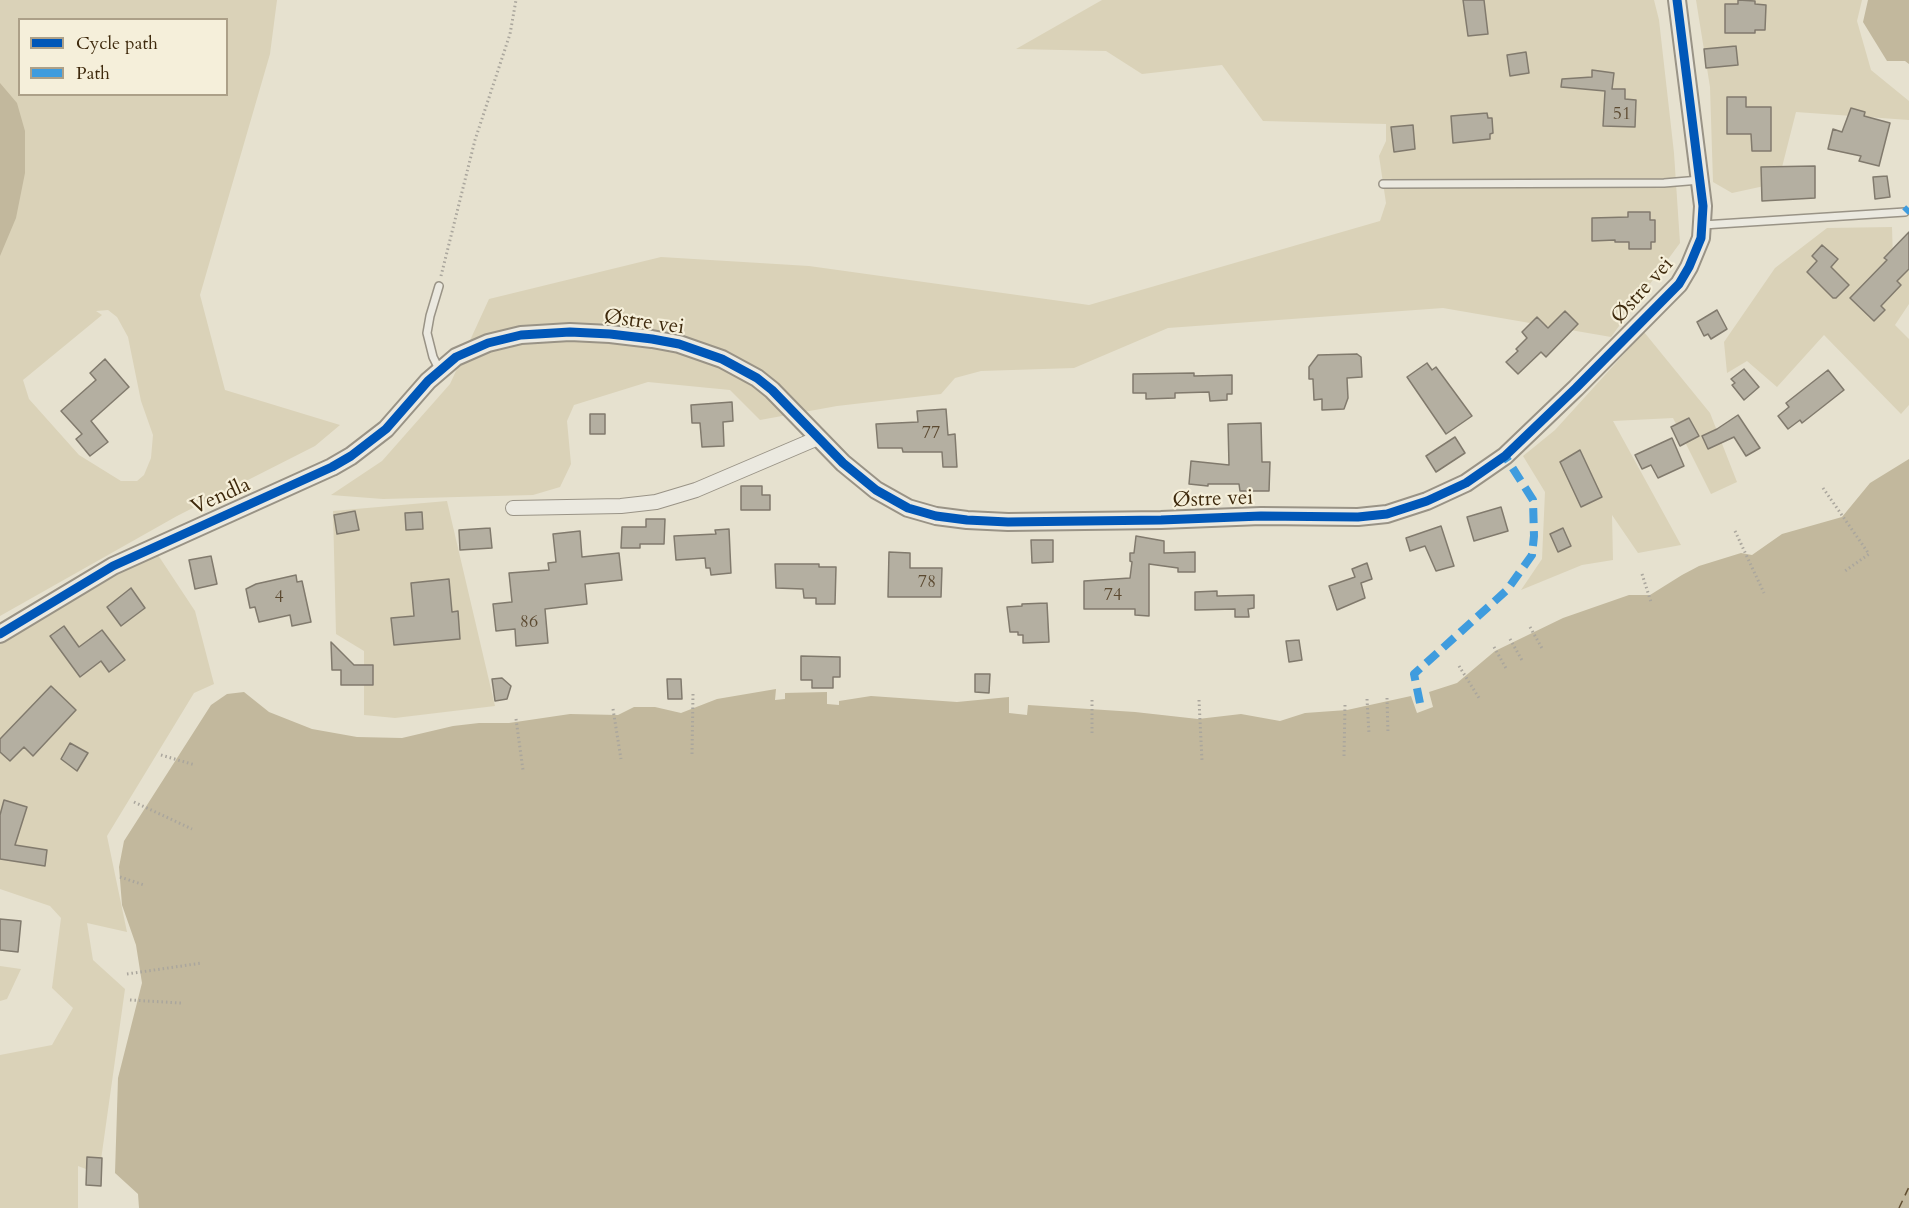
<!DOCTYPE html>
<html>
<head>
<meta charset="utf-8">
<style>
	body { margin:0 }
	#map { position:relative; width:1909px; height:1208px; overflow:hidden; background:#e6e1cf; font-family:Cardo,serif }
	canvas { display:block }
	.legend { position:absolute; left:18px; top:18px; width:210px; height:78px; box-sizing:border-box; background:#f5efda; border:2px solid #aca088; margin:0; padding:8px 10px; list-style:none; font-size:18px; color:#3e290c }
	.legend li { display:flex; align-items:center; gap:12px; height:30px }
	.legend b { width:30px; border:2px solid #aca088 }
</style>
</head>
<body>
<div id="map">
<canvas width="1909" height="1208"></canvas>
<ul class="legend">
<li><b style="height:8px;background:#0057b8"></b>Cycle path</li>
<li><b style="height:8px;background:#3f9cde"></b>Path</li>
</ul>
</div>
<script>
const ctx = document.querySelector('canvas').getContext('2d');
ctx.lineJoin = 'round';
function fillPath(path, color) { ctx.fillStyle = color; ctx.fill(path, 'evenodd'); }
const poly = rows => new Path2D(rows.map(r => 'M' + r).join(''));
function trace(path, color, width, dash) { ctx.strokeStyle = color; ctx.lineWidth = width; ctx.lineCap = dash ? 'butt' : 'round'; ctx.setLineDash(dash || []); ctx.stroke(path); }
function write(font, color, halo, rows, align = 'center') {
  ctx.font = font + ' Cardo,serif'; ctx.lineWidth = 4.5; ctx.setLineDash([]); ctx.textBaseline = 'middle'; ctx.strokeStyle = halo; ctx.fillStyle = color; for (const [text, x, y, turn = 0] of rows) {
    ctx.save(); ctx.translate(x, y); ctx.rotate((+turn || 0) * Math.PI / 180); ctx.textAlign = isNaN(turn) ? turn : align; if (halo) ctx.strokeText(text, 0, 0); ctx.fillText(text, 0, 0); ctx.restore();
  }
}
fillPath(poly([
	[0,0,277,0,270,54,200,295,225,390,340,425,315,446,177,516,0,616],
	[20,20,226,20,226,94,20,94],
	[108,310,117,317,128,337,141,401,153,435,151,458,144,475,137,481,121,481,79,455,29,399,23,380,102,315,96,311],
	[1102,0,1654,0,1659,20,1674,153,1680,243,1611,337,1443,308,1168,328,1074,368,981,371,955,378,941,394,837,406,760,420,730,390,648,382,574,405,567,421,571,464,560,487,533,495,383,499,331,495,382,461,450,384,489,299,661,257,809,266,1089,305,1380,221,1386,203,1379,156,1386,141,1386,124,1263,121,1222,65,1142,74,1106,51,1016,49],
	[1696,0,1862,0,1857,21,1871,70,1909,101,1909,120,1796,112,1778,183,1732,193,1713,182,1710,87],
	[1892,227,1893,261,1909,271,1909,304,1895,325,1909,339,1909,405,1901,414,1824,335,1777,387,1747,361,1727,373,1724,342,1775,268,1827,228],
	[1644,332,1710,413,1737,482,1711,494,1673,418,1613,421,1681,545,1638,553,1612,515,1613,560,1582,565,1521,590,1542,559,1545,492,1523,456,1555,430],
	[447,501,495,706,395,718,364,715,364,651,336,634,333,511],
	[156,552,195,611,214,684,194,693,107,836,127,932,87,923,93,960,125,989,99,1174,78,1166,78,1208,0,1208,0,1055,52,1045,73,1008,52,988,61,918,50,906,0,889,0,644],
	[0,966,21,969,7,999,0,1001]
]), '#dad2b8');
fillPath(poly([
	[1868,0,1909,0,1909,64,1905,61,1887,61,1863,22],
	[0,83,17,103,25,131,25,173,16,218,0,256],
	[1909,459,1909,1208,139,1208,138,1194,115,1173,118,1078,142,983,136,945,122,905,119,867,124,841,211,705,227,694,244,692,269,712,312,729,357,737,402,738,453,726,479,723,509,723,570,714,618,715,634,707,655,707,681,713,717,699,776,689,775,700,785,699,785,693,827,692,827,704,839,705,839,701,871,696,957,702,1009,697,1009,713,1027,715,1028,705,1135,712,1198,719,1241,714,1280,721,1305,713,1347,710,1411,696,1417,713,1433,707,1429,692,1457,683,1495,651,1563,618,1629,595,1650,595,1682,575,1699,566,1741,553,1752,555,1782,534,1842,517,1870,483]
]), '#c2b89d');
trace(poly([
	[1899,1208,1909,1187]
]), '#614e31', 1.5, [8, 6]);
const building = poly([
	[1463,0,1484,0,1488,34,1468,36,1463,0],
	[1738,0,1755,1,1755,4,1766,5,1765,30,1755,30,1755,33,1725,33,1725,4,1738,4,1738,0],
	[1736,46,1738,65,1706,68,1704,49,1736,46],
	[1526,52,1529,73,1510,76,1507,55,1526,52],
	[1592,70,1614,73,1612,89,1625,89,1625,99,1636,100,1635,127,1603,126,1605,91,1561,87,1562,79,1592,77,1592,70],
	[1727,97,1746,97,1746,107,1771,107,1771,151,1752,151,1751,134,1727,134,1727,97],
	[1851,108,1865,112,1864,116,1890,123,1879,166,1859,161,1861,156,1828,149,1833,129,1842,132,1851,108],
	[1487,113,1488,118,1492,118,1493,133,1490,134,1490,139,1453,143,1451,116,1487,113],
	[1413,125,1415,149,1394,152,1391,127,1413,125],
	[1815,166,1815,198,1762,201,1761,167,1815,166],
	[1887,176,1890,197,1875,199,1873,177,1887,176],
	[1628,212,1650,212,1650,220,1655,220,1655,242,1651,242,1651,249,1629,249,1629,242,1615,242,1615,240,1592,241,1592,218,1628,217,1628,212],
	[1909,232,1909,269,1897,281,1901,285,1881,306,1885,310,1874,321,1850,298,1887,260,1884,258,1909,232],
	[1822,245,1838,259,1831,267,1849,285,1836,298,1833,298,1807,272,1817,261,1812,256,1822,245],
	[1717,310,1727,329,1711,339,1708,334,1704,336,1697,322,1717,310],
	[1565,311,1578,324,1546,357,1541,352,1518,374,1506,362,1518,351,1516,349,1527,338,1522,332,1537,317,1548,328,1565,311],
	[1357,354,1361,357,1362,377,1347,378,1348,398,1344,409,1322,410,1322,399,1314,400,1313,379,1309,379,1309,367,1318,355,1357,354],
	[105,359,129,387,91,421,108,442,90,456,76,439,82,434,61,411,96,380,90,373,105,359],
	[1427,363,1432,370,1436,367,1472,416,1446,434,1407,377,1427,363],
	[1744,369,1759,387,1744,400,1732,385,1735,383,1731,379,1744,369],
	[1828,370,1844,390,1802,423,1800,420,1788,429,1778,416,1789,407,1786,403,1828,370],
	[1194,373,1194,376,1232,375,1232,394,1227,394,1227,400,1210,401,1209,392,1175,393,1175,398,1146,399,1146,393,1133,393,1133,374,1194,373],
	[732,402,733,421,723,422,724,446,702,447,700,423,692,423,691,405,732,402],
	[946,409,948,435,955,434,957,467,943,467,942,452,903,452,902,448,878,448,876,424,918,422,917,411,946,409],
	[590,414,605,414,605,434,590,434,590,414],
	[1738,415,1760,448,1746,456,1734,437,1708,449,1702,436,1717,429,1738,415],
	[1689,418,1699,436,1680,446,1671,427,1689,418],
	[1261,423,1262,462,1270,462,1269,491,1240,491,1239,484,1208,484,1208,486,1189,484,1191,461,1229,465,1228,424,1261,423],
	[1455,437,1465,453,1436,472,1426,456,1455,437],
	[1672,438,1684,466,1658,478,1651,465,1642,469,1635,455,1672,438],
	[1580,450,1602,497,1581,507,1560,462,1580,450],
	[741,486,762,486,762,495,770,495,770,510,741,510,741,486],
	[1501,507,1508,531,1474,541,1467,517,1501,507],
	[355,511,359,530,337,534,334,515,355,511],
	[422,512,423,529,406,530,405,513,422,512],
	[646,519,665,519,664,544,640,544,640,548,621,548,622,527,646,527,646,519],
	[1441,526,1454,566,1436,571,1425,546,1410,551,1406,538,1441,526],
	[490,528,492,548,460,550,459,530,490,528],
	[1563,528,1571,546,1558,552,1550,534,1563,528],
	[729,529,731,573,711,575,710,568,706,568,705,558,676,560,674,536,716,534,715,530,729,529],
	[580,531,582,557,619,553,622,580,585,584,587,604,545,609,548,643,516,646,515,629,496,631,493,604,512,602,509,573,549,570,548,563,556,562,553,534,580,531],
	[1136,536,1164,541,1164,553,1195,552,1195,572,1178,572,1178,568,1149,564,1149,616,1135,615,1135,609,1084,609,1084,581,1130,578,1132,562,1130,561,1130,553,1134,553,1136,536],
	[1031,540,1053,540,1053,562,1032,563,1031,540],
	[889,552,910,553,910,568,942,568,941,597,888,597,889,552],
	[211,556,217,584,195,589,189,560,211,556],
	[1367,563,1372,579,1361,583,1365,598,1337,610,1329,586,1355,577,1352,569,1367,563],
	[775,564,819,564,819,567,836,567,835,604,816,604,816,598,804,598,803,589,776,588,775,564],
	[296,575,297,582,302,581,311,622,292,626,290,615,259,622,255,607,250,608,246,589,256,584,296,575],
	[449,579,452,612,458,611,460,639,394,645,391,618,414,616,411,583,449,579],
	[131,588,145,608,121,626,107,607,131,588],
	[1217,591,1217,596,1254,595,1254,608,1248,609,1249,617,1235,617,1235,609,1195,610,1195,592,1217,591],
	[1047,603,1049,642,1023,643,1023,635,1018,635,1018,632,1010,632,1007,607,1022,606,1022,604,1047,603],
	[64,626,79,647,102,630,125,660,109,672,101,661,80,677,50,636,64,626],
	[1299,640,1302,660,1289,662,1286,641,1299,640],
	[331,642,354,665,373,665,373,685,341,685,341,670,332,670,331,642],
	[801,656,840,657,840,677,833,677,833,688,812,688,812,680,801,680,801,656],
	[975,674,990,674,989,693,975,692,975,674],
	[502,678,511,686,507,699,495,701,492,679,502,678],
	[667,679,681,679,682,699,668,699,667,679],
	[51,686,76,710,33,756,24,747,10,761,0,752,0,739,51,686],
	[70,743,88,753,77,771,61,759,70,743],
	[4,800,27,807,15,845,47,850,45,866,0,859,0,815,4,800],
	[0,919,21,921,18,952,0,950,0,919],
	[87,1157,102,1158,101,1186,86,1185,87,1157]
]);
fillPath(building, '#b4afa1');
trace(building, '#817a6d', 1.5);
const service = poly([
	[1383,184,1664,183,1700,180],
	[1703,225,1905,212],
	[439,286,430,316,427,333,433,357,439,369]
]);
const minor = poly([
	[513,508,621,506,656,502,696,490,818,438]
]);
const tertiary = poly([
	[0,634,113,566,332,467,351,456,386,429,428,381,456,357,488,343,521,335,570,332,610,334,652,339,679,344,722,359,757,378,772,390,843,463,876,490,908,508,936,516,967,520,1008,522,1161,520,1261,516,1358,517,1387,514,1427,501,1466,483,1505,456,1576,388,1679,284,1689,267,1701,238,1703,206,1677,0]
]);
trace(service, '#999386', 10);
trace(minor, '#999386', 16);
trace(tertiary, '#999386', 20);
trace(poly([
	[441,276,475,140,510,34,516,0],
	[1823,488,1869,554,1845,571],
	[1735,531,1764,593],
	[1642,574,1651,602],
	[1530,627,1543,650],
	[1510,639,1523,662],
	[1494,647,1507,670],
	[1459,666,1479,698],
	[1387,698,1388,734],
	[1367,699,1369,734],
	[1199,700,1202,761],
	[613,709,621,759],
	[516,719,523,770],
	[1092,733,1092,698],
	[692,754,693,694],
	[161,755,195,765],
	[1344,756,1345,705],
	[134,802,192,829],
	[120,877,144,885],
	[127,974,202,963],
	[130,1000,181,1003]
]), '#aaa69d', 3, [1.5, 3]);
trace(service, '#ebe9e0', 7);
trace(minor, '#ebe9e0', 14);
trace(tertiary, '#ebe9e0', 16);
trace(poly([
	[1905,212,1909,208],
	[1420,703,1414,674,1507,590,1532,555,1534,536,1533,500,1505,456]
]), '#3f9cde', 8, [15, 8]);
trace(poly([
	[0,634,113,566,332,467,351,456,386,429,428,381,456,357,488,343,521,335,570,332,610,334,652,339,679,344,722,359,757,378,772,390,843,463,876,490,908,508,936,516,967,520,1008,522,1161,520,1261,516,1358,517,1387,514,1427,501,1466,483,1505,456,1576,388,1679,284,1689,267,1701,238,1703,206,1677,0]
]), '#0057b8', 9);
write('18px', '#5c4a31', null, [
	["51",1622,115],
	["77",931,434],
	["78",927,583],
	["74",1113,596],
	["4",279,598],
	["86",529,623]
]);
write('21px', '#3e290c', '#f5efda', [
	["Østre vei",1643,291,-48],
	["Østre vei",644,323,8],
	["Vendla",221,497,-24],
	["Østre vei",1213,500,-2]
]);
</script>
</body>
</html>
